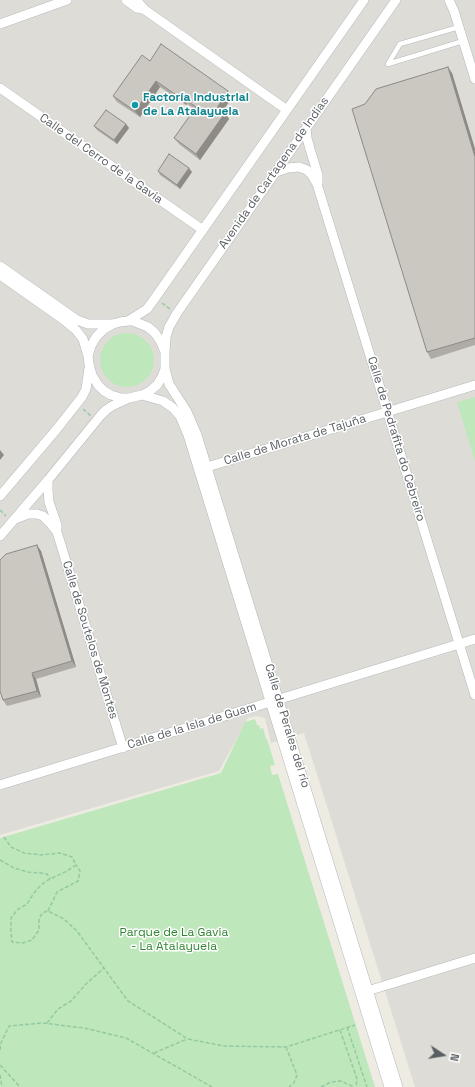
<!DOCTYPE html>
<html>
<head>
<meta charset="utf-8">
<style>
	body { margin:0 }
	#map { position:relative; width:475px; height:1087px; overflow:hidden; background:#eeebe2; font-family:"Space Grotesk",sans-serif }
	canvas { display:block }
	.north { position:absolute; left:423px; top:1035px; width:40px; height:40px; -webkit-text-stroke:3px #fff; paint-order:stroke; rotate:102deg; font-size:11px; font-weight:700; line-height:16px; text-align:center; color:#5a5f63 }
	.north::after { content:''; display:block; margin:auto; width:14px; height:18px; background:#5a5f63; clip-path:polygon(50% 0,100% 100%,50% 72%,0 100%) }
</style>
</head>
<body>
<div id="map">
<canvas width="475" height="1087"></canvas>
<div class="north">N</div>
</div>
<script>
const ctx = document.querySelector('canvas').getContext('2d');
ctx.lineJoin = 'round';
function fillPath(path, color) { ctx.fillStyle = color; ctx.fill(path, 'evenodd'); }
const poly = rows => new Path2D(rows.map(r => 'M' + r).join(''));
function trace(path, color, width, dash) { ctx.strokeStyle = color; ctx.lineWidth = width; ctx.lineCap = dash ? 'butt' : 'round'; ctx.setLineDash(dash || []); ctx.stroke(path); }
function write(font, color, halo, rows, align = 'center') {
  ctx.font = font + ' "Space Grotesk",sans-serif'; ctx.lineWidth = 3; ctx.setLineDash([]); ctx.textBaseline = 'middle'; ctx.strokeStyle = halo; ctx.fillStyle = color; for (const [text, x, y, turn = 0] of rows) {
    ctx.save(); ctx.translate(x, y); ctx.rotate((+turn || 0) * Math.PI / 180); ctx.textAlign = isNaN(turn) ? turn : align; if (halo) ctx.strokeText(text, 0, 0); ctx.fillText(text, 0, 0); ctx.restore();
  }
}
fillPath(poly([
	[0,0,475,0,475,1087,415,1087,304,733,271,743,265,718,256,716,248,718,219,771,0,835]
]), '#dedcd6');
fillPath(poly([
	'100 360a27 27 0 1 1 54 0a27 27 0 1 1-54 0Z',
	[475,397,475,461,457,402],
	[255,719,257,725,259,725,260,729,263,728,266,739,267,739,275,765,270,766,272,775,278,774,375,1087,0,1087,0,838,221,773,245,722]
]), '#bee7bc');
const lane = poly([
	[388,64,400,44,459,27],
	[388,64,463,41]
]);
const street = poly([
	[126,0,137,8,142,9],
	[136,0,145,10,287,110],
	[449,0,454,11,475,79],
	[0,24,67,0],
	[0,88,203,230],
	[306,128,307,138,310,149,318,175,318,183],
	[276,172,288,168,299,167,307,170,312,175,317,184,475,695],
	[0,266,77,320,88,324,112,324],
	[0,275,64,320,76,330,83,339,88,356,89,364,92,375,98,385,104,391,111,395,121,398,129,398,142,395,150,391,157,385,162,377,165,369,165,352,161,342,155,333,148,327,133,321,128,321,120,322,113,324,104,329,96,337,91,346,88,356],
	[128,321,147,309,155,298,364,0],
	[165,352,166,337,169,327,177,313,396,0],
	[165,369,169,384,187,412,197,435,398,1087],
	[142,395,163,401,173,408,180,416,188,435,389,1087],
	[207,467,475,385],
	[48,480,48,491,49,502,57,525,57,529],
	[0,496,56,430,82,397,86,389,89,368],
	[15,519,28,514,37,514,43,516,50,523,57,532,123,748],
	[0,536,48,480,101,415,106,410,112,406,129,398],
	[0,785,475,639],
	[364,992,475,958]
]);
trace(lane, '#b5b8bd', 5.5);
trace(street, '#b5b8bd', 10);
trace(poly([
	[162,303,170,309],
	[83,409,91,416],
	[0,510,6,516],
	[4,837,11,847,24,853,41,855,60,853,72,857,76,865,67,871,46,881,37,889,32,896,27,904,17,910,11,918,11,932,12,942,22,943,32,940,39,930,39,920,42,913,48,911,64,919,77,931,128,1001,188,1039,224,1046,286,1047,355,1025],
	[0,860,14,868,28,872,41,873,47,874,50,879],
	[48,911,57,892,78,881,80,871,76,865],
	[47,1023,58,1009,71,1001,86,984,104,968],
	[347,1027,367,1087],
	[340,1030,357,1079,356,1087],
	[286,1047,297,1075,294,1083,289,1087],
	[0,1050,1,1043,9,1026,42,1023,84,1028,126,1038,212,1087],
	[154,1053,187,1039],
	[0,1065,20,1087],
	[0,1075,2,1087],
	[321,1087,331,1082,341,1081,354,1087]
]), '#95c9a2', 1.5, [4, 2]);
trace(lane, '#fff', 4.5);
trace(street, '#fff', 9);
fillPath(poly([
	[150,61,232,97,222,112,225,113,229,119,200,160,179,144,174,138,195,109,187,104,186,105,160,87,140,117,117,102,113,96],
	[452,73,475,149,475,345,431,359,427,352,365,104],
	[126,124,129,128,117,144,97,130,94,126],
	[158,171,192,172,180,189,160,175],
	[41,551,76,667,36,679,41,697,7,706,3,700]
]), '#afaba6');
fillPath(poly([
	[448,67,452,73,475,149,475,157],
	[156,81,160,87,140,117,135,111],
	[228,91,232,97,221,114,217,108],
	[182,97,187,104,186,105,182,99],
	[225,113,229,119,200,160,196,154],
	[126,124,129,128,117,144,114,140],
	[189,168,192,172,180,189,177,185],
	[0,450,4,455,0,460],
	[37,545,41,551,76,667,72,661],
	[32,673,36,679,41,697,37,691]
]), '#8e8b87');
const building = poly([
	[161,44,228,91,217,108,225,113,196,154,174,138,196,107,182,97,182,99,156,81,135,111,113,96,142,55,150,61,161,44],
	[448,67,475,157,475,338,427,352,352,109,365,104,376,89,448,67],
	[106,110,126,124,114,140,94,126,106,110],
	[169,154,189,168,177,185,158,171,169,154],
	[37,545,72,661,32,673,37,691,3,700,0,691,0,560,6,554,37,545]
]);
fillPath(building, '#cbc7c1');
trace(building, '#8e8b87', 1);
for (const [x, y, r, color] of [
	[135,105,4,"#0f9aa8"]
]) { const dot = new Path2D(); dot.arc(x, y, r, 0, 2 * Math.PI); ctx.fillStyle = color; ctx.fill(dot); trace(dot, '#fff', 1.5); }
write('bold 12px', '#0d838f', '#fff', [
	["Factoría industrial",143,98],
	["de La Atalayuela",143,112]
], 'left');
write('12px', '#5a5f63', '#fff', [
	["Calle del Cerro de la Gavia",101,159,35],
	["Avenida de Cartagena de Indias",274,173,-55],
	["Calle de Pedrafita do Cebreiro",396,439,73],
	["Calle de Morata de Tajuña",295,440,-17],
	["Calle de Soutelos de Montes",90,640,73],
	["Calle de la Isla de Guam",192,726,-17],
	["Calle de Perales del río",287,726,73]
]);
write('12px', '#308531', '#fff', [
	["Parque de La Gavia",174,933],
	["- La Atalayuela",174,947]
]);
</script>
</body>
</html>
